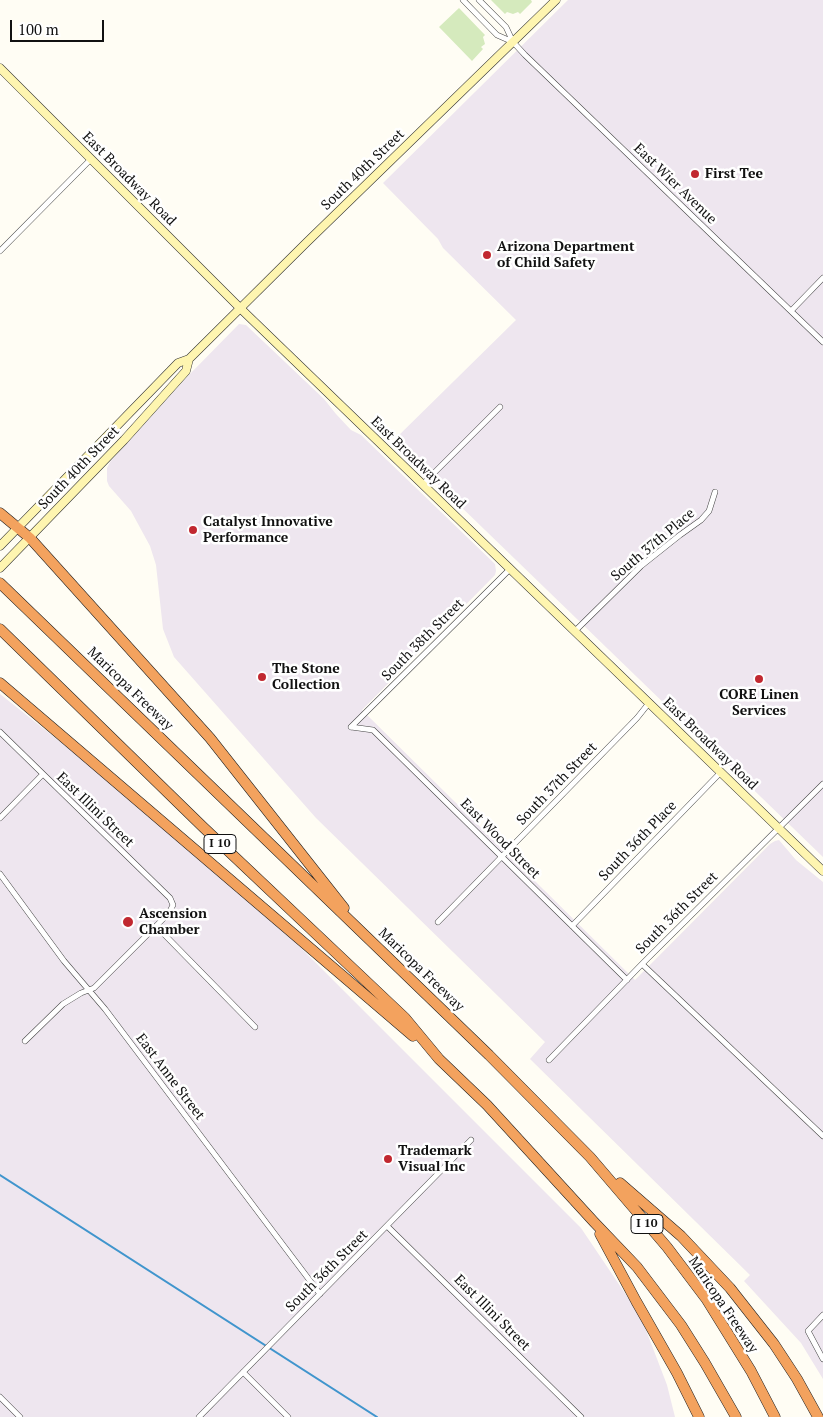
<!DOCTYPE html>
<html>
<head>
<meta charset="utf-8">
<style>
	body { margin:0 }
	#map { position:relative; width:823px; height:1417px; overflow:hidden; background:#fffdf4; font-family:"PT Serif",serif }
	canvas { display:block }
	.scale { position:absolute; left:10px; top:20px; width:94px; height:22px; box-sizing:border-box; border:2px solid #111; border-top:0; padding-left:6px; font-size:15px; line-height:18px; white-space:nowrap; color:#111; -webkit-text-stroke:4px #fff; paint-order:stroke }
</style>
</head>
<body>
<div id="map">
<canvas width="823" height="1417"></canvas>
<div class="scale">100 m</div>
</div>
<script>
const ctx = document.querySelector('canvas').getContext('2d');
ctx.lineJoin = 'round';
function fillPath(path, color) { ctx.fillStyle = color; ctx.fill(path, 'evenodd'); }
const poly = rows => new Path2D(rows.map(r => 'M' + r).join(''));
function trace(path, color, width, dash) { ctx.strokeStyle = color; ctx.lineWidth = width; ctx.lineCap = dash ? 'butt' : 'round'; ctx.setLineDash(dash || []); ctx.stroke(path); }
function write(font, color, halo, rows, align = 'center') {
  ctx.font = font + ' "PT Serif",serif'; ctx.lineWidth = 5; ctx.setLineDash([]); ctx.textBaseline = 'middle'; ctx.strokeStyle = halo; ctx.fillStyle = color; for (const [text, x, y, turn = 0] of rows) {
    ctx.save(); ctx.translate(x, y); ctx.rotate((+turn || 0) * Math.PI / 180); ctx.textAlign = isNaN(turn) ? turn : align; if (halo) ctx.strokeText(text, 0, 0); ctx.fillText(text, 0, 0); ctx.restore();
  }
}
fillPath(poly([
	[568,0,823,0,823,857,393,441,516,320,443,248,438,239,383,183],
	[239,324,246,325,324,399,336,414,351,430,361,435,495,564,496,571,495,575,362,710,635,980,770,844,775,841,779,840,796,860,823,882,823,1379,801,1343,744,1281,750,1275,530,1059,545,1042,316,818,174,657,163,629,156,565,150,546,131,511,109,486,107,481,107,468,110,462,188,376],
	[0,694,228,875,581,1228,641,1317,667,1385,675,1417,0,1417]
]), '#eee6ef');
fillPath(poly([
	[491,0,531,0,532,2,520,14,518,12,513,14,507,12,505,14],
	[459,8,485,35,483,37,485,44,481,47,483,49,472,61,439,27]
]), '#d5eabd');
trace(poly([
	[0,1175,377,1417]
]), '#4095cd', 2);
const street = poly([
	[463,0,497,35,513,42],
	[479,0,506,27,513,42,525,55,823,342],
	[0,251,91,159],
	[791,311,823,278],
	[423,484,500,407],
	[575,631,641,566,680,535,701,520,709,511,715,492],
	[351,727,373,730,627,980],
	[351,727,510,569],
	[0,732,170,898,173,905,169,913,94,988,81,993,63,1004,25,1041],
	[0,818,43,774],
	[0,874,64,961,105,1009,320,1294],
	[438,922,637,718,649,703],
	[156,926,255,1027],
	[572,926,721,772],
	[642,964,823,1136],
	[549,1060,642,964,823,784],
	[387,1226,581,1417],
	[823,1315,808,1331,823,1359],
	[243,1372,288,1417],
	[0,1397,20,1417],
	[199,1417,471,1140]
]);
const secondary = poly([
	[0,68,240,308,823,871],
	[0,546,178,363,189,359,307,242,556,0],
	[0,568,124,440,186,371,189,359]
]);
const highway = poly([
	[0,513,30,538,210,738,344,908],
	[0,583,489,1055,590,1157,667,1247,707,1300,751,1371,775,1417],
	[0,629,203,827,405,1018,439,1059,487,1105,594,1222,637,1267,681,1325,705,1363,736,1417],
	[0,683,413,1036],
	[620,1183,681,1236,730,1288,774,1344,797,1379,818,1417],
	[600,1234,636,1301,677,1373,699,1417]
]);
trace(street, '#444', 6);
trace(secondary, '#333', 9);
trace(highway, '#222', 11);
trace(street, '#fff', 5);
trace(secondary, '#fef5b0', 8);
trace(highway, '#f3a25e', 10);
for (const [x, y, r, color] of [
	[695,174,5,"#c12830"],
	[487,255,5,"#c12830"],
	[193,530,5,"#c12830"],
	[262,677,5,"#c12830"],
	[759,679,5,"#c12830"],
	[128,922,6,"#c12830"],
	[388,1159,5,"#c12830"]
]) { const dot = new Path2D(); dot.arc(x, y, r, 0, 2 * Math.PI); ctx.fillStyle = color; ctx.fill(dot); trace(dot, '#fff', 2); }
for (const [x, y, w] of [
	[220,844,32],
	[647,1224,32]
]) { const box = new Path2D(); box.roundRect(x - w / 2, y - 9.5, w, 19, 4); ctx.fillStyle = '#fff'; ctx.fill(box); trace(box, '#111', 1); }
write('bold 12px', '#111', null, [
	["I 10",220,844],
	["I 10",647,1224]
]);
write('14px', '#111', '#fff', [
	["South 40th Street",363,170,-44],
	["East Broadway Road",129,179,45],
	["East Wier Avenue",675,184,44],
	["East Broadway Road",418,463,44],
	["South 40th Street",79,468,-46],
	["South 37th Place",653,545,-40],
	["South 38th Street",423,640,-45],
	["Maricopa Freeway",130,689,44],
	["East Broadway Road",710,744,44],
	["South 37th Street",557,784,-46],
	["East Illini Street",95,810,44],
	["East Wood Street",500,839,45],
	["South 36th Place",638,841,-46],
	["South 36th Street",677,913,-45],
	["Maricopa Freeway",421,970,44],
	["East Anne Street",170,1077,53],
	["South 36th Street",327,1271,-45],
	["Maricopa Freeway",723,1305,56],
	["East Illini Street",492,1313,45]
]);
write('bold 14px', '#111', '#fff', [
	["First Tee",705,174],
	["Arizona Department",497,247],
	["of Child Safety",497,263],
	["Catalyst Innovative",203,522],
	["Performance",203,538],
	["The Stone",272,669],
	["Collection",272,685],
	["CORE Linen",759,695,"center"],
	["Services",759,711,"center"],
	["Ascension",139,914],
	["Chamber",139,930],
	["Trademark",398,1151],
	["Visual Inc",398,1167]
], 'left');
</script>
</body>
</html>
